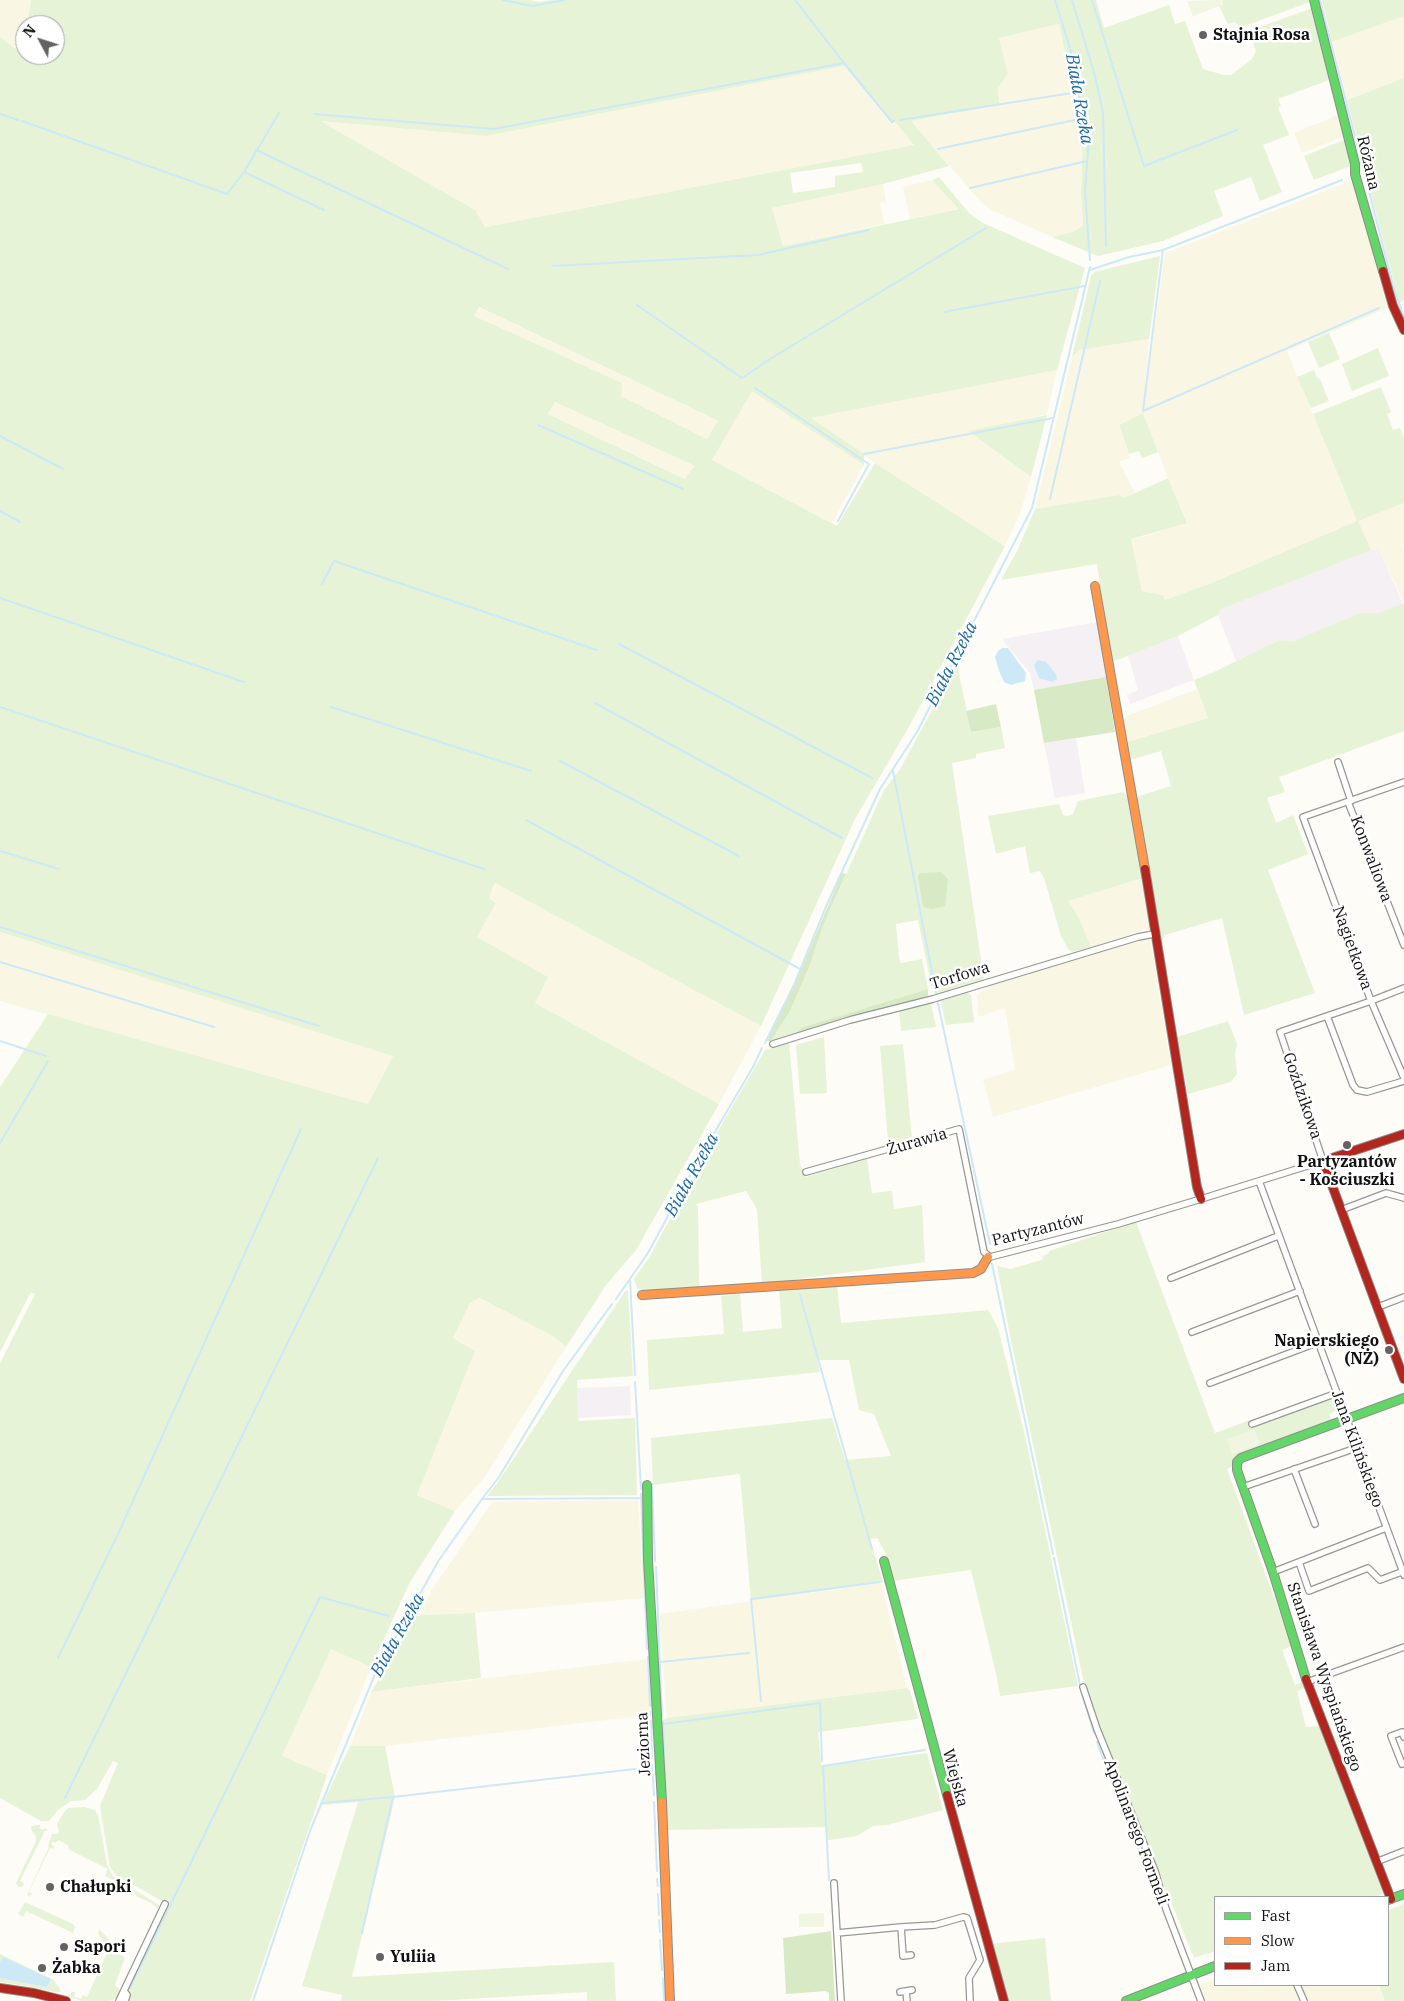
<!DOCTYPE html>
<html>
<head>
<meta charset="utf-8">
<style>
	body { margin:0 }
	#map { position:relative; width:1404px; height:2001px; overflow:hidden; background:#fdfcf7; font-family:"IBM Plex Serif",serif }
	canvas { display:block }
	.legend { position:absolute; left:1214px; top:1896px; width:175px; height:90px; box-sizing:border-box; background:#fff; border:1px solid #a0a0a0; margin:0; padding:6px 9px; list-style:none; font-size:15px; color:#111 }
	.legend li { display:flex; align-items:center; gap:10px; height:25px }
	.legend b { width:25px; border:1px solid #a0a0a0 }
	.north { position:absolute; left:15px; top:15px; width:50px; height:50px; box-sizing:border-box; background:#fff; border:1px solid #a0a0a0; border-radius:50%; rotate:310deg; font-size:14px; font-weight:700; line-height:20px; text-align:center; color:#111 }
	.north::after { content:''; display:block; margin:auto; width:18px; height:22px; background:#646362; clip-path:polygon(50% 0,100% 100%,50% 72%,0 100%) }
</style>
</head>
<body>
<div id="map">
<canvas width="1404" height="2001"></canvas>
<ul class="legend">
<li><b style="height:6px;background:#63d668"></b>Fast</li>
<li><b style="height:6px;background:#ff974d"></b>Slow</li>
<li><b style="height:6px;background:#b3261e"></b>Jam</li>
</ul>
<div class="north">N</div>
</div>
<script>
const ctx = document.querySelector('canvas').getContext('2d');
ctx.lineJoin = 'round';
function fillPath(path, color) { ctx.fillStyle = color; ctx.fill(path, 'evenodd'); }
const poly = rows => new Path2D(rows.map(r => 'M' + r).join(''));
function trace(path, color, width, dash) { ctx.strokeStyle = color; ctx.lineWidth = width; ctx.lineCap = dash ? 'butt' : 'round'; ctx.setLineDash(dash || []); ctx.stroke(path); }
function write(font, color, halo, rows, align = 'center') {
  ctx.font = font + ' "IBM Plex Serif",serif'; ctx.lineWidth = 5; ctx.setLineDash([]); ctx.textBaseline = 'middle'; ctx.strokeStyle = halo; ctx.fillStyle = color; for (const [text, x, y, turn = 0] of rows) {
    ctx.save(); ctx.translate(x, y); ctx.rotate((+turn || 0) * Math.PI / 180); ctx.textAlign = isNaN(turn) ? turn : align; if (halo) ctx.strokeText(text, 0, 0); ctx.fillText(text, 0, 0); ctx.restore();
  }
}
fillPath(poly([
	[1379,549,1403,604,1379,613,1360,613,1293,641,1279,640,1236,661,1218,615,1220,609,1369,550],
	[1097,622,1106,677,1034,690,1030,673,1002,639],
	[1178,636,1194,680,1130,704,1127,695,1138,690,1128,655],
	[1076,738,1085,793,1055,798,1044,743],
	[630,1386,631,1415,578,1418,577,1388]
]), '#f5f0f3');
fillPath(poly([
	[0,0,31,0,27,25,25,25,21,53,0,37],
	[1404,16,1404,78,1347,100,1332,42],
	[1059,24,1083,136,1081,193,1083,226,1072,232,1052,237,993,211,983,204,910,121,998,88,1008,74,999,38],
	[844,66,890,123,895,122,914,145,484,227,319,121,486,136],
	[1338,115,1343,137,1302,153,1294,133],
	[932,180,960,208,910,219,903,187],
	[1353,180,1388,308,1287,351,1357,521,1404,503,1404,544,1402,545,1404,550,1404,603,1379,549,1371,550,1357,521,1209,584,1165,600,1163,595,1142,591,1131,539,1149,535,1187,522,1168,478,1143,413,1119,426,1130,458,1119,462,1135,493,1124,498,1119,495,1035,509,1072,357,1078,350,1149,339,1144,403,1165,253],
	[883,184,886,202,880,203,884,224,782,246,772,208],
	[478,307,718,420,707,439,620,396,474,315],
	[1057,370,1047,414,969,432,1031,477,1020,514,1005,546,875,463,810,418],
	[752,390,864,465,832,523,712,460],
	[555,402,694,465,686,479,548,414],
	[1197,689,1208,718,1127,742,1123,722,1127,716],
	[1141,879,1150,928,1091,947,1079,918,1067,901],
	[496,883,761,1026,719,1104,535,1003,484,941,477,937,496,903,489,898],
	[0,932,393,1055,368,1104,0,1001],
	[1150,938,1171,1065,993,1117,983,1080,1015,1069,1005,1008,978,1017,977,995,991,984],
	[478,1298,553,1336,566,1347,484,1478,455,1511,417,1495,475,1351,453,1338,470,1302],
	[638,1500,645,1598,475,1613,421,1615,431,1591,492,1502],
	[881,1583,907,1688,667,1718,659,1614],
	[331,1648,371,1667,327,1775,282,1756],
	[647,1659,650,1715,385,1746,350,1746,371,1692],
	[1215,1979,1215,1985,1293,1985,1299,2001,1205,2001,1199,1985],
	[1301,1985,1379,1985,1385,2001,1307,2001]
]), '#f9f7e4');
fillPath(poly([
	[31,0,530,0,539,2,550,0,1096,0,1104,28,1169,5,1175,24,1185,21,1203,69,1224,75,1231,75,1252,59,1256,51,1249,31,1312,8,1329,80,1278,99,1281,106,1278,107,1289,135,1263,145,1282,192,1260,201,1251,177,1214,191,1223,216,1163,241,1098,256,1052,237,1072,232,1083,226,1081,193,1083,136,1059,24,999,38,1008,74,998,88,999,104,911,121,949,166,883,184,772,208,783,246,959,209,932,180,939,177,969,213,983,223,1085,268,1057,370,811,418,864,454,864,465,752,391,712,460,837,526,875,463,1005,546,910,725,855,819,761,1026,495,883,489,898,496,903,477,937,548,977,535,1003,719,1104,636,1250,606,1285,566,1347,553,1336,479,1298,470,1303,453,1338,475,1351,417,1495,455,1511,409,1584,371,1667,331,1649,282,1756,327,1775,250,2001,127,2001,129,1992,126,1990,167,1904,116,1875,110,1867,100,1806,118,1763,113,1761,97,1789,85,1800,71,1801,58,1810,49,1821,41,1821,0,1798,0,1363,35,1294,31,1292,0,1352,0,1087,48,1014,368,1104,393,1056,0,932,0,37,21,53,25,34,25,55,55,55,55,25,27,25],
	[844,66,891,123,895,122,914,145,485,227,475,210,320,121,486,136],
	[861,163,863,172,835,176,835,187,793,193,790,173],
	[479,307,717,420,718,420,707,439,621,396,622,383,474,316],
	[555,402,693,465,694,466,685,479,548,414],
	[1222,0,1310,0,1310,2,1242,27,1234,22,1228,24,1219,6,1223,5],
	[1322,0,1404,0,1404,16,1332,42],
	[1404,78,1404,300,1399,303,1347,100],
	[1344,140,1351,166,1314,180,1304,156],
	[1160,256,1149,339,1079,350,1072,357,1091,276,1094,272],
	[1329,333,1340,359,1319,368,1308,342],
	[1378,348,1389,376,1352,391,1342,364],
	[1314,370,1317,378,1320,379,1329,401,1311,408,1297,377],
	[1381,387,1391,412,1387,414,1393,430,1400,428,1404,439,1404,503,1358,521,1371,550,1221,609,1218,615,1178,636,1112,662,1097,564,1001,580,1018,549,1035,509,1119,495,1124,498,1168,478,1187,523,1131,539,1142,591,1163,595,1165,600,1209,584,1357,521,1313,414],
	[1143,413,1158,452,1142,458,1139,451,1129,454,1119,425],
	[1047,415,1031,477,968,431],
	[1404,603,1404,731,1279,777,1285,792,1267,798,1276,823,1293,815,1308,854,1268,870,1315,993,1244,1015,1222,918,1165,935,1161,942,1136,797,1171,786,1161,751,1130,760,1127,742,1208,718,1194,680,1212,673,1279,640,1293,641,1360,613,1379,613],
	[957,664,971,732,1001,727,1005,748,976,754,976,758,952,763,984,980,938,994,937,989,932,989,918,920,896,924,899,958,901,963,922,959,928,989,803,1027,788,1038,771,1041,790,1011,808,970,825,921,884,790,900,769],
	[1123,792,1128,796,1143,878,1068,901,1079,918,1091,947,1072,952,1068,949,1061,936,1044,878,1040,871,1030,873,1025,846,996,854,988,816,1059,804,1063,815,1067,816,1073,814,1078,801],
	[966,991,971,995,974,1022,946,1025,940,998],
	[931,1003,936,1027,901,1031,899,1010],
	[1228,1021,1237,1044,1235,1053,1237,1074,1231,1082,1188,1094,1177,1037],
	[824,1037,827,1093,800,1094,796,1045],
	[789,1042,800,1164,806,1177,867,1159,872,1193,892,1191,894,1209,922,1205,925,1262,762,1284,757,1209,746,1191,696,1204,698,1207,699,1279,700,1287,644,1291,637,1288,634,1279,649,1258,701,1160,765,1050],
	[903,1044,912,1139,893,1145,888,1140,880,1046],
	[1136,1222,1215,1433,1250,1420,1252,1426,1333,1396,1338,1410,1329,1414,1331,1420,1238,1454,1234,1466,1227,1469,1292,1646,1282,1650,1295,1685,1305,1680,1307,1687,1297,1691,1306,1727,1322,1726,1383,1893,1377,1897,1215,1897,1215,1951,1194,1958,1101,1732,1084,1683,1011,1341,997,1266,1010,1269,1042,1260,1043,1256,1049,1253,1049,1251],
	[837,1285,841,1323,988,1310,998,1328,1026,1440,1078,1686,1000,1696,997,1678,971,1570,892,1581,885,1552,877,1538,870,1539,883,1582,751,1601,740,1474,653,1485,651,1438,832,1418,845,1460,891,1456,874,1414,859,1410,849,1360,817,1360,820,1372,649,1390,647,1340,724,1334,721,1296,740,1294,743,1332,782,1328,779,1291],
	[626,1290,628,1291,633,1376,577,1380,578,1418,579,1421,635,1418,637,1495,487,1496,500,1479],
	[475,1613,481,1678,371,1692,416,1616,421,1615],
	[907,1688,910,1691,918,1719,818,1732,821,1763,823,1768,824,1766,927,1753,943,1810,887,1825,873,1826,857,1836,829,1840,827,1840,826,1827,668,1830,661,1721,667,1718],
	[350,1746,385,1746,395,1797,352,1977,614,1962,616,2001,587,2001,587,1992,434,2001,341,2001,342,1995,302,1986,358,1802,322,1805],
	[84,1807,95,1810,98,1815,107,1864,111,1873,115,1878,156,1903,159,1906,158,1909,151,1903,136,1896,135,1891,105,1876,108,1869,68,1849,69,1846,59,1840,55,1843,53,1841,51,1844,54,1847,54,1849,50,1848,29,1892,33,1894,29,1896,27,1895,49,1847,48,1846,52,1834,57,1834,59,1832,57,1824,62,1815,68,1808],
	[38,1825,41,1825,39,1828,43,1830,45,1828,48,1831,45,1831,20,1881,24,1883,23,1886,19,1887,16,1883,36,1841,36,1837,31,1829,32,1826],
	[25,1902,73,1924,75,1927,73,1933,26,1911,23,1917,18,1914],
	[1404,1904,1404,2001,1385,2001,1379,1985,1388,1985,1388,1910],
	[99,1929,110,1940,108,1945,125,1958,115,1985,121,1991,117,1998,109,2001,82,2001,68,1996,72,1992,75,1992,74,1997,81,1999,83,1995,87,1997,108,1951,104,1949,104,1941,98,1934],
	[1045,1938,1051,2001,1006,2001,989,1944],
	[0,1954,54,1980,56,1983,55,1985,57,1984,61,1991,59,1993,27,1986,0,1982]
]), '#e7f3d7');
fillPath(poly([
	[1106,677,1115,732,1044,743,1034,690],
	[996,704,1001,727,971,732,966,711],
	[941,872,948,879,945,906,932,909,923,907,918,876,920,873],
	[842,873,846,874,825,921,808,970,790,1011,771,1041,767,1041,795,984],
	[928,989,928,997,788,1038,803,1027],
	[831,1931,835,2001,829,2001,829,1993,826,1991,786,1994,783,1938]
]), '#d8eac5');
fillPath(poly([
	[1221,0,1222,5,1193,16,1187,1],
	[1254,1429,1260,1444,1232,1454,1227,1439],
	[824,1913,824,1927,799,1927,799,1914]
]), '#f0f6e1');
fillPath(poly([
	[1002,648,1008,648,1026,673,1025,681,1011,685,1004,682,999,671,995,657,998,651],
	[1038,660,1046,662,1056,674,1057,679,1052,682,1039,678,1034,665],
	[3,1957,51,1979,47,1987,0,1978,0,1963]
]), '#cde8f7');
trace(poly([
	[503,0,532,6,565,0],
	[795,0,844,63],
	[1055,0,1077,71,1078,92,1089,138,1085,191,1090,260],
	[1072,0,1094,72,1103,112,1106,246],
	[1092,0,1144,166,1237,130],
	[1320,0,1393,285,1404,318],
	[279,113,244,172,324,210],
	[0,114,18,120],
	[314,114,494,129,844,63,892,122,894,121],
	[900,120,1078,92],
	[22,121,227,194,244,172],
	[938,149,1084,118],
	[256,150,508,269],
	[970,188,1087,161],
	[1163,250,1143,411,1379,308],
	[553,266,758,255,869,230],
	[1090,270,1129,257,1163,250,1342,180],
	[637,305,742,378,770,359,986,228],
	[944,312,1085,286],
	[755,388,869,464,838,521],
	[538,425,683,489],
	[0,436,63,469],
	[864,454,1053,418],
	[1050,499,1100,281],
	[0,511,20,522],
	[322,584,334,561,597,650],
	[0,598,244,682],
	[619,644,872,778],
	[595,703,842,838],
	[0,707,484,869],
	[331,707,531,771],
	[560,761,739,856],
	[893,771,936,993],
	[526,820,800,969],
	[0,851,59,869],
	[0,927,319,1026],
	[0,962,214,1027],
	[937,999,990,1244],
	[0,1041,46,1056],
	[765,1043,794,985,828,902,880,789,917,732,1032,508,1090,267],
	[0,1143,48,1061],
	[992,1264,1053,1554],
	[630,1279,635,1375],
	[800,1295,872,1549],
	[616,1299,648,1253,696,1164,753,1067,762,1048],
	[635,1382,641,1489],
	[652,1484,655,1561],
	[641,1494,647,1649],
	[482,1499,641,1498],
	[1054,1558,1081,1690,1094,1733],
	[656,1567,662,1716],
	[648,1657,650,1706],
	[58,1658,118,1534,301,1129],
	[660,1662,749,1653],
	[761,1701,751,1599,880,1582],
	[650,1712,650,1715],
	[651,1721,652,1758],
	[663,1722,666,1809],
	[663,1724,820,1703,822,1761],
	[1097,1742,1104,1761],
	[652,1765,654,1795],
	[1109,1774,1145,1866],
	[65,1798,378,1158],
	[654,1802,657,1871],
	[322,1803,393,1797,652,1767],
	[657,1879,658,1886],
	[829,1880,823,1766,925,1750],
	[658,1894,659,1915],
	[659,1920,660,1932],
	[362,1933,393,1797],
	[660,1940,662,1970],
	[663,1979,664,2000],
	[130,1988,320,1597,389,1616],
	[253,2001,310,1831,376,1672,439,1560,482,1499,499,1477,563,1371,612,1304]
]), '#cde8f7', 2);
const street = poly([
	[1338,762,1351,801],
	[1404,782,1303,817,1371,1001,1404,1078],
	[1348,802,1404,945],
	[1327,1016,1353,1085,1357,1090,1367,1092,1404,1081],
	[773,1044,850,1020,933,999,1138,937,1154,934],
	[806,1172,959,1129,984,1252,990,1257,1118,1224,1201,1199,1323,1161,1280,1032,1371,1001,1404,988],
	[1259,1181,1404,1575],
	[1341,1210,1386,1193,1404,1198],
	[1171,1278,1278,1236],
	[1378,1307,1404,1297],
	[1192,1332,1300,1291],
	[1210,1383,1319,1342],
	[1252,1424,1337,1393],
	[1294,1469,1315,1524],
	[1243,1487,1356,1448],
	[1299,1562,1309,1591,1368,1568,1380,1580,1404,1571],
	[1273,1572,1386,1528],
	[1307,1682,1404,1647],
	[1083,1687,1097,1729,1155,1871,1166,1909,1201,2001],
	[1402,1764,1391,1736,1402,1732,1404,1737],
	[1376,1862,1404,1851],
	[834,1883,841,2001],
	[901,1927,935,1925,963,1917,967,1918,980,1960,969,1978,970,2001],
	[837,1933,901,1927,903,1956,911,1955],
	[1297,1985,1304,2001],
	[124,1991,127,1995,125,2001],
	[906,1991,907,2001],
	[900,1992,912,1990],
	[119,2001,165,1904]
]);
const fast = poly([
	[1314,0,1355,164,1355,174,1383,271],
	[647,1485,648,1560,662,1802],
	[884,1561,947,1795],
	[1306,1679,1273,1572,1237,1470,1237,1462,1241,1458,1404,1398],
	[1388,1900,1404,1894],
	[1126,2001,1215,1966]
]);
const slow = poly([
	[1095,586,1145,869],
	[642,1295,973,1273,981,1269,988,1257],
	[662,1802,670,2001]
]);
const jam = poly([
	[1383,271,1393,306,1404,330],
	[1145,869,1197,1187,1201,1199],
	[1404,1134,1323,1161,1404,1379],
	[1306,1679,1391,1899],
	[947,1795,1004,2001],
	[0,1988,34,1993,66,2001]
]);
trace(street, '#979795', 8);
trace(fast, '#8e8d8b', 10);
trace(slow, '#8e8d8b', 10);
trace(jam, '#8e8d8b', 10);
trace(street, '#fffffe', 5.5);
trace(fast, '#63d668', 8);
trace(slow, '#ff974d', 8);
trace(jam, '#b3261e', 8);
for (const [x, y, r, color] of [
	[1203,35,5,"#646362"],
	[1347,1145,5,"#646362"],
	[1389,1350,5,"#646362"],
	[50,1887,5,"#646362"],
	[64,1947,5,"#646362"],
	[380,1957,5,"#646362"],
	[42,1968,5,"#646362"]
]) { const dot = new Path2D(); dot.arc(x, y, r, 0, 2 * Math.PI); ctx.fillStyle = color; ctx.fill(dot); trace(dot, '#fff', 2); }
write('bold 16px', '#111', '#fff', [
	["Stajnia Rosa",1213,35],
	["Partyzantów",1347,1162,"center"],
	["- Kościuszki",1347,1180,"center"],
	["Napierskiego",1379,1341,"right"],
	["(NŻ)",1379,1359,"right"],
	["Chałupki",60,1887],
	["Sapori",74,1947],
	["Yuliia",390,1957],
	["Żabka",52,1968]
], 'left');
write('16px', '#111', '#fff', [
	["Różana",1368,163,77],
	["Konwaliowa",1371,859,69],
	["Nagietkowa",1352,948,70],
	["Torfowa",960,976,-17],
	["Goździkowa",1302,1096,71],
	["Żurawia",917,1142,-16],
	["Partyzantów",1038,1230,-14],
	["Jana Kilińskiego",1357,1449,70],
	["Stanisława Wyspiańskiego",1324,1677,71],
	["Jeziorna",644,1744,-93],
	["Wiejska",955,1778,75],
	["Apolinarego Formeli",1136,1832,69]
]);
write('italic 18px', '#1768a6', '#fff', [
	["Biała Rzeka",1079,99,80],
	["Biała Rzeka",952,664,-63],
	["Biała Rzeka",692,1175,-61],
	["Biała Rzeka",398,1635,-61]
]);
</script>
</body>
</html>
